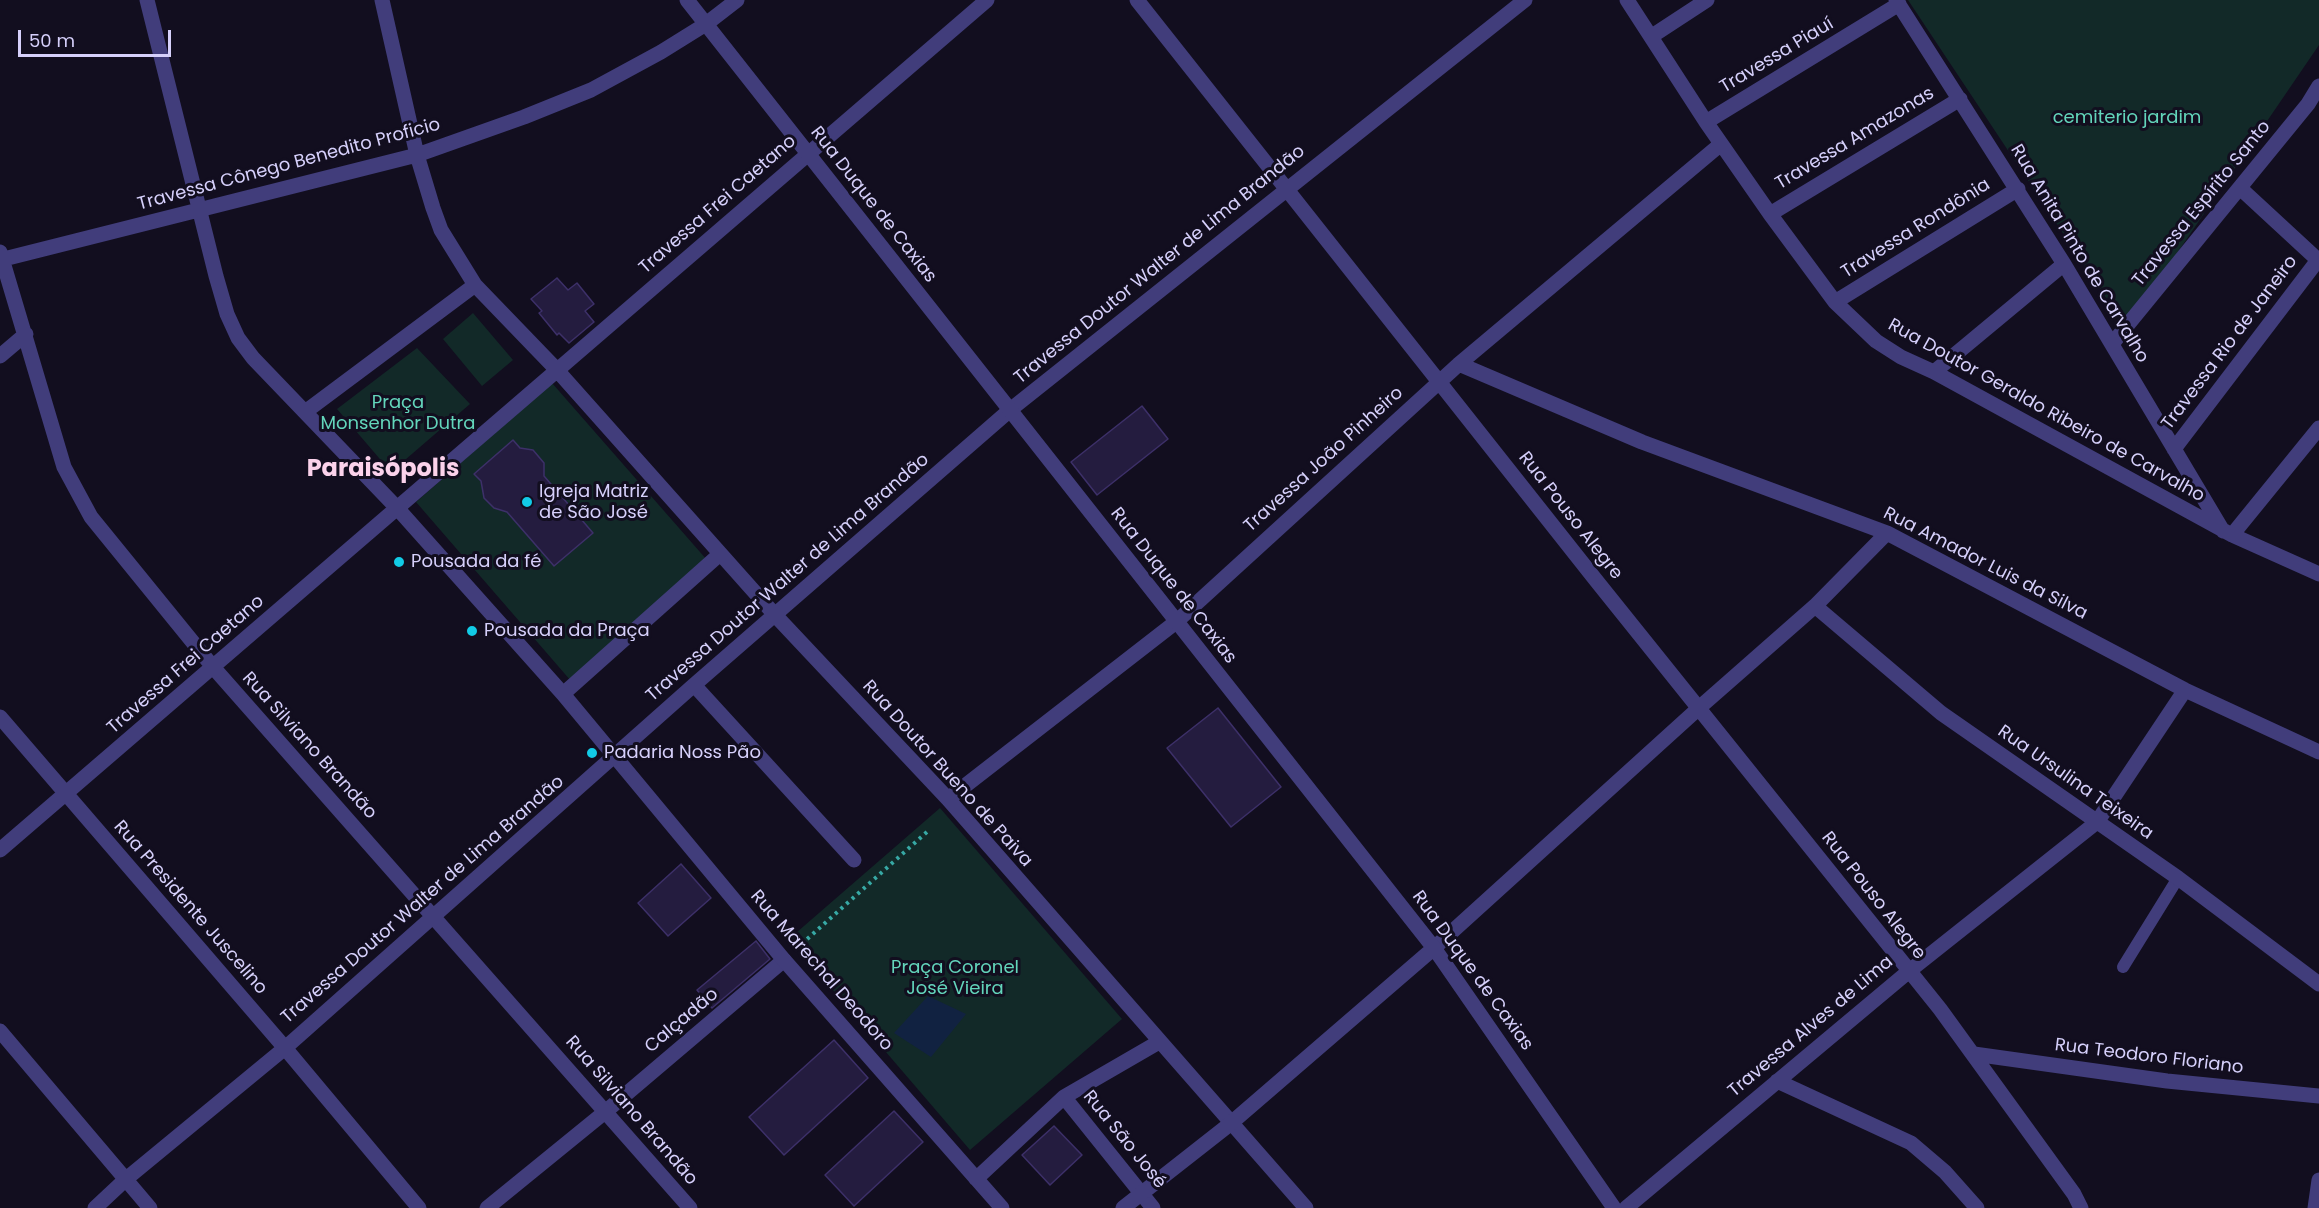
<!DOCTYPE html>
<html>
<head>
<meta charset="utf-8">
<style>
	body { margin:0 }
	#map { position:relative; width:2319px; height:1208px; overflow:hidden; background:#120e1f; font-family:Poppins,sans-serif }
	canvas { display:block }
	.scale { position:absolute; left:18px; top:30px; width:153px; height:27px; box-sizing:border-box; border:3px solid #d6d0fb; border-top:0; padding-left:8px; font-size:18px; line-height:21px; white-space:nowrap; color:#d6d0fb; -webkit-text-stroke:4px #120e1f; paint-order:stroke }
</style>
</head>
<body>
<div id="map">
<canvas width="2319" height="1208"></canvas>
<div class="scale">50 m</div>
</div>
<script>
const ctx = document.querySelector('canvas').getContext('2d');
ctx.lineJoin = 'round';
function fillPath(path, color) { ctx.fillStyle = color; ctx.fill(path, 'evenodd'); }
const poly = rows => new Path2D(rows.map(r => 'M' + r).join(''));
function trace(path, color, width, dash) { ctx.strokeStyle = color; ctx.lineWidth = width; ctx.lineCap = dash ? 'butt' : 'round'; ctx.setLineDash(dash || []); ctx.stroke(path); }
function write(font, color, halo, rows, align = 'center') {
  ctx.font = font + ' Poppins,sans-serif'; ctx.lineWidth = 6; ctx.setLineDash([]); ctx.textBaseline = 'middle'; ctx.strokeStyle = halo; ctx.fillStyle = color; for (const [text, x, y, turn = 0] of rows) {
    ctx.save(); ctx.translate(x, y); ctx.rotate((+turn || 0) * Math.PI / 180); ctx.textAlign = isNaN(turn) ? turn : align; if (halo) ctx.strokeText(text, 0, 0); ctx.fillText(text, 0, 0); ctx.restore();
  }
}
fillPath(poly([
	[1908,0,2319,0,2319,45,2126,328],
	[473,313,513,360,482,386,443,339],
	[417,348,470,404,391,472,337,409],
	[552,383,707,560,571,681,416,502],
	[940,808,1122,1019,970,1150,789,939]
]), '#122928');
fillPath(poly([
	[928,996,966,1014,931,1057,894,1033]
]), '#112241');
const building = poly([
	[557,278,568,290,577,283,594,304,585,311,594,322,569,343,559,333,557,335,539,313,542,311,531,299,557,278],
	[1142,406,1168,439,1097,495,1071,462,1142,406],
	[513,440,520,448,533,450,544,463,544,476,593,533,554,566,507,512,494,508,484,498,481,481,474,474,513,440],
	[1218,708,1281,787,1231,827,1167,748,1218,708],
	[681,864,711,898,668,936,638,903,681,864],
	[756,941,770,959,712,1008,697,990,756,941],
	[834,1040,868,1078,784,1155,749,1117,834,1040],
	[894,1111,923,1142,854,1206,825,1175,894,1111],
	[1054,1126,1082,1155,1050,1185,1022,1155,1054,1126]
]);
fillPath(building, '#241c3f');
trace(building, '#3d3069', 1.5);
trace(poly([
	[796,949,927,832]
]), '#37a9a5', 4, [3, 4.5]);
trace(poly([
	[2123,967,2178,878]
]), '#413d7b', 12);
trace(poly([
	[605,1112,784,960]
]), '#413d7b', 15);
trace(poly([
	[147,0,216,276,227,314,238,338,253,358,398,509,563,694,784,960,1002,1208],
	[382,0,417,155,433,208,441,230,475,285,556,369,775,615,948,799,1306,1208],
	[1137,0,1595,579,1940,1009,2074,1194,2081,1208],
	[1627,0,1706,122,1770,214,1835,302,1876,341,1901,357,1934,372,2232,535,2319,574],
	[1896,0,2064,264,2223,531],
	[1652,36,1707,0],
	[1706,122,1899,4],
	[2240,188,2319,261],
	[1770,214,1960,99],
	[0,252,64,467,91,517,213,667,690,1208],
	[0,260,417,155,524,117,591,90,661,52,706,24,737,0],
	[1835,302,2018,189],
	[2112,344,2308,104,2319,86],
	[0,356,26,334],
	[1459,364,1642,442,1887,533,2185,690,2319,752],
	[1934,372,2064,264],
	[305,412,475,285],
	[2174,449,2318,260],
	[2232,535,2319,428],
	[1815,606,1941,713,2178,878,2319,984],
	[694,685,854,860],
	[563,694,720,554],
	[0,717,285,1048,419,1208],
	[948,799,1176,622,1459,364,1721,144],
	[0,850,987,0],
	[1434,948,1700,707,1815,606,1887,533],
	[0,1031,150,1208],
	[1974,1054,2167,1081,2319,1096],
	[1777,1081,1911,1143,1945,1172,1977,1208],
	[1064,1097,1153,1208],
	[976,1179,1064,1097,1159,1042],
	[95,1208,126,1179,285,1048,694,685,1010,410,1525,0],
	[487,1208,605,1112],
	[1626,1208,1908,972,2097,822,2185,690],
	[2315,1208,2319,1180]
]), '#413d7b', 15);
trace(poly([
	[687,0,1434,948,1614,1208],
	[1123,1208,1230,1124,1434,948]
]), '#413d7b', 15);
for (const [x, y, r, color] of [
	[527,502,6,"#12cbe6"],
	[399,562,6,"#12cbe6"],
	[472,631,6,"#12cbe6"],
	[592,753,6,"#12cbe6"]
]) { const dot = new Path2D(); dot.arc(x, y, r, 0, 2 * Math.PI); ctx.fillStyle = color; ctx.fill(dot); trace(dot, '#120e1f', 2); }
write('18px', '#d6d0fb', '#120e1f', [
	["Travessa Piauí",1777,56,-31],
	["Travessa Amazonas",1855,139,-31],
	["Travessa Cônego Benedito Proficio",289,165,-15],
	["Travessa Espírito Santo",2202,204,-51],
	["Travessa Frei Caetano",718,205,-41],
	["Rua Duque de Caxias",873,205,52],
	["Travessa Rondônia",1916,229,-32],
	["Rua Anita Pinto de Carvalho",2079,254,59],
	["Travessa Doutor Walter de Lima Brandão",1160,265,-39],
	["Travessa Rio de Janeiro",2230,343,-53],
	["Rua Doutor Geraldo Ribeiro de Carvalho",2046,411,29],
	["Travessa João Pinheiro",1324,460,-42],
	["Rua Pouso Alegre",1570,516,52],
	["Rua Amador Luis da Silva",1985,564,27],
	["Travessa Doutor Walter de Lima Brandão",788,578,-41],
	["Rua Duque de Caxias",1173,586,52],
	["Travessa Frei Caetano",186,665,-41],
	["Rua Silviano Brandão",309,746,48],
	["Rua Doutor Bueno de Paiva",947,774,48],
	["Rua Ursulina Teixeira",2075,783,35],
	["Rua Pouso Alegre",1873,896,52],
	["Travessa Doutor Walter de Lima Brandão",423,900,-41],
	["Rua Presidente Juscelino",190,908,49],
	["Rua Marechal Deodoro",821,971,49],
	["Rua Duque de Caxias",1472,971,54],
	["Calçadão",682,1021,-40],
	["Travessa Alves de Lima",1811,1027,-40],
	["Rua Teodoro Floriano",2149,1057,7],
	["Rua Silviano Brandão",631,1111,49],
	["Rua São José",1124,1140,51]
]);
write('18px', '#63d5bb', '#120e1f', [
	["cemiterio jardim",2127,118],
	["Praça",398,403],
	["Monsenhor Dutra",398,424],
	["Praça Coronel",955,968],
	["José Vieira",955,989]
]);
write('18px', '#d6d0fb', '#120e1f', [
	["Igreja Matriz",539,492],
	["de São José",539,513],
	["Pousada da fé",411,562],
	["Pousada da Praça",484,631],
	["Padaria Noss Pão",604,753]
], 'left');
write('bold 24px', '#fbd2eb', '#120e1f', [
	["Paraisópolis",383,470]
]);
</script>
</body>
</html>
